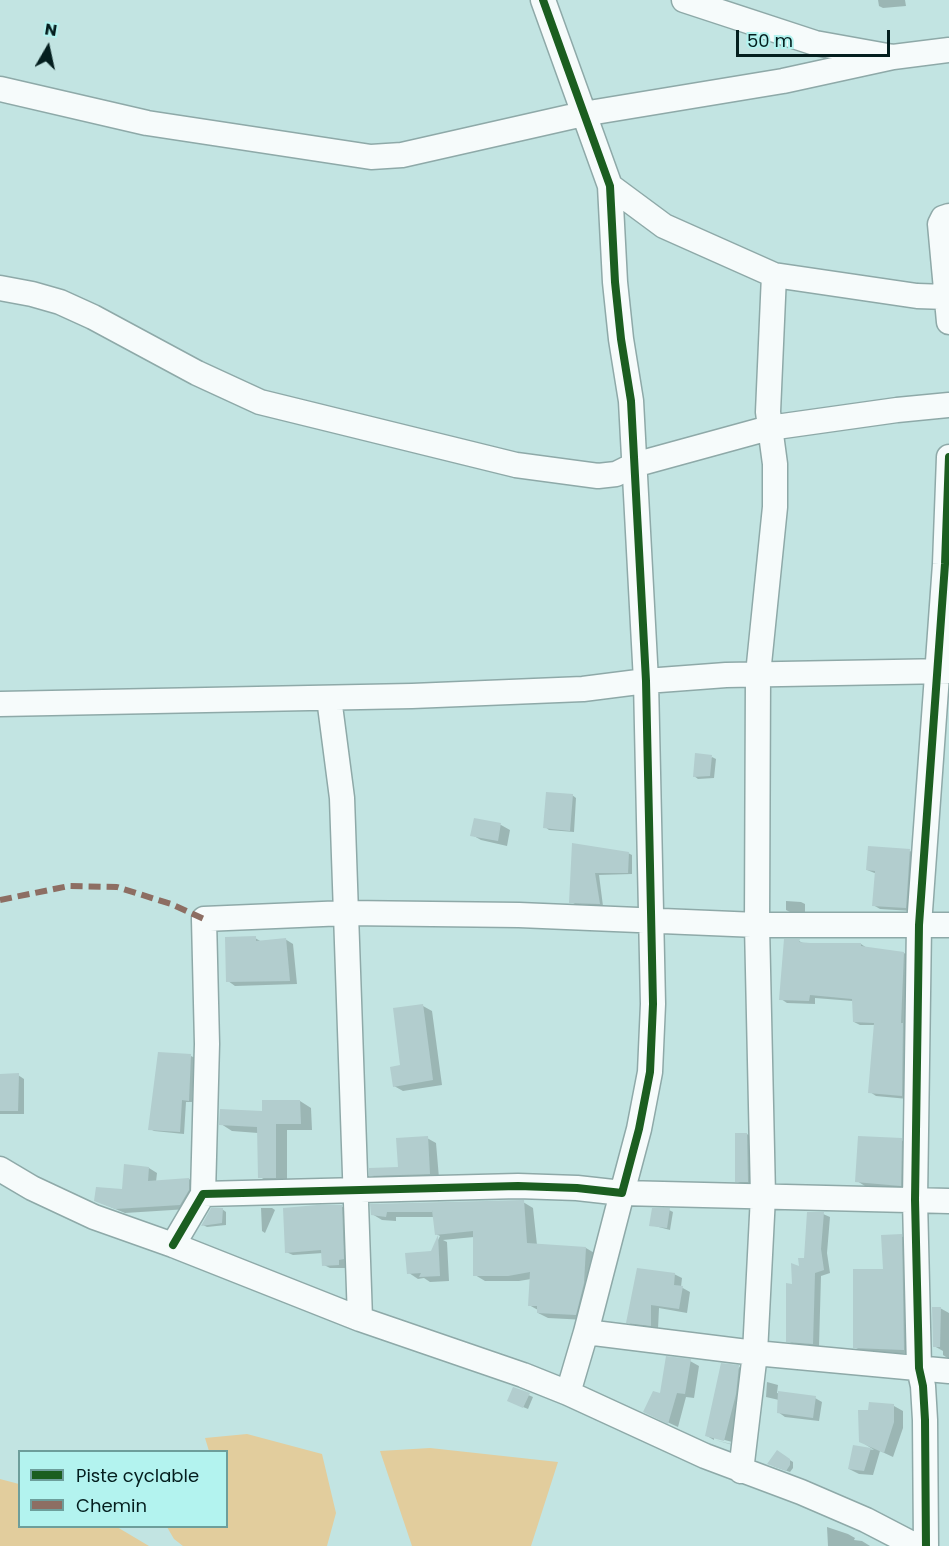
<!DOCTYPE html>
<html>
<head>
<meta charset="utf-8">
<style>
	body { margin:0 }
	#map { position:relative; width:949px; height:1546px; overflow:hidden; background:#c2e4e2; font-family:Poppins,sans-serif }
	canvas { display:block }
	.legend { position:absolute; left:18px; top:1450px; width:210px; height:78px; box-sizing:border-box; background:#b3f3ef; border:2px solid #6d9e9b; margin:0; padding:8px 10px; list-style:none; font-size:18px; color:#041e1e }
	.legend li { display:flex; align-items:center; gap:12px; height:30px }
	.legend b { width:30px; border:2px solid #6d9e9b }
	.north { position:absolute; left:18px; top:18px; width:60px; height:60px; -webkit-text-stroke:4px #b3f3ef; paint-order:stroke; rotate:9deg; font-size:16px; font-weight:700; line-height:24px; text-align:center; color:#041e1e }
	.north::after { content:''; display:block; margin:auto; width:21px; height:27px; background:#041e1e; clip-path:polygon(50% 0,100% 100%,50% 72%,0 100%) }
	.scale { position:absolute; left:736px; top:30px; width:154px; height:27px; box-sizing:border-box; border:3px solid #041e1e; border-top:0; padding-left:8px; font-size:18px; line-height:21px; white-space:nowrap; color:#041e1e; -webkit-text-stroke:4px #b3f3ef; paint-order:stroke }
</style>
</head>
<body>
<div id="map">
<canvas width="949" height="1546"></canvas>
<ul class="legend">
<li><b style="height:8px;background:#1b5e20"></b>Piste cyclable</li>
<li><b style="height:8px;background:#8d6e63"></b>Chemin</li>
</ul>
<div class="north">N</div>
<div class="scale">50 m</div>
</div>
<script>
const ctx = document.querySelector('canvas').getContext('2d');
ctx.lineJoin = 'round';
function fillPath(path, color) { ctx.fillStyle = color; ctx.fill(path, 'evenodd'); }
const poly = rows => new Path2D(rows.map(r => 'M' + r).join(''));
function trace(path, color, width, dash) { ctx.strokeStyle = color; ctx.lineWidth = width; ctx.lineCap = dash ? 'butt' : 'round'; ctx.setLineDash(dash || []); ctx.stroke(path); }
fillPath(poly([
	[247,1434,322,1454,336,1513,327,1546,183,1546,174,1539,167,1527,226,1526,226,1452,209,1451,205,1438],
	[430,1448,558,1462,531,1546,412,1546,380,1451],
	[0,1479,19,1484,20,1526,117,1527,149,1546,0,1546]
]), '#e2cd9d');
fillPath(poly([
	[878,0,905,0,906,6,883,8,879,6],
	[712,757,716,759,714,778,698,779,694,776],
	[572,795,576,798,574,832,549,830,545,827],
	[475,820,501,825,510,830,507,846,481,840,472,835],
	[574,844,628,853,632,855,632,874,599,875,603,906,575,904,571,902],
	[910,851,916,855,912,911,880,909,873,905,877,874,867,870],
	[786,901,801,902,805,904,805,912,790,912,786,910],
	[255,938,262,942,285,939,293,944,297,984,235,986,228,981],
	[799,941,805,944,861,944,867,948,904,953,910,957,908,1099,876,1096,870,1092,875,1025,860,1025,854,1022,853,1001,815,998,815,1004,787,1003,781,999],
	[423,1006,432,1011,442,1085,403,1091,394,1086],
	[191,1056,195,1058,192,1102,186,1102,184,1134,154,1131,150,1129],
	[0,1075,18,1075,24,1079,24,1114,0,1114],
	[300,1101,311,1108,312,1130,287,1130,287,1184,272,1184,260,1177,258,1133,232,1131,221,1124],
	[747,1134,751,1137,752,1183,740,1183,736,1181],
	[427,1138,436,1143,439,1178,380,1180,371,1175,400,1168],
	[901,1140,910,1145,909,1189,865,1186,857,1181],
	[149,1168,157,1173,156,1182,189,1179,197,1184,188,1209,125,1213,96,1201,123,1191],
	[523,1202,533,1208,537,1245,586,1248,596,1254,586,1320,548,1318,538,1313,538,1310,529,1305,531,1279,519,1281,485,1281,475,1275,474,1237,443,1240,447,1242,449,1281,430,1282,424,1278,418,1279,409,1273,432,1252,440,1236,436,1234,434,1217,396,1217,396,1221,382,1220,372,1214,372,1205],
	[341,1206,348,1210,349,1262,345,1262,345,1268,330,1268,324,1265,323,1253,293,1255,286,1252],
	[261,1208,272,1208,275,1210,265,1233,262,1231],
	[222,1209,226,1212,226,1225,207,1227,203,1225],
	[669,1210,673,1212,670,1230,651,1225],
	[823,1214,830,1217,827,1253,830,1273,821,1276,819,1347,794,1344,787,1341,794,1286],
	[901,1236,909,1240,912,1354,862,1351,854,1347,884,1270],
	[674,1274,682,1278,681,1287,690,1292,687,1313,659,1308,658,1329,635,1326,627,1322],
	[940,1308,949,1313,949,1359,943,1355,943,1351,934,1346],
	[690,1361,699,1366,694,1398,686,1397,678,1427,654,1416,661,1395],
	[739,1367,748,1372,733,1445,715,1440,731,1444,732,1442,714,1437,714,1440,707,1436],
	[767,1382,778,1385,777,1393,815,1398,822,1402,819,1421,785,1417,778,1412,779,1400,766,1397],
	[514,1389,533,1397,528,1409,513,1403],
	[894,1406,903,1411,903,1428,893,1457,880,1451,873,1475,859,1474,849,1469,854,1446,874,1450,860,1441],
	[777,1452,793,1462,793,1468,790,1472,773,1466],
	[827,1527,848,1534,855,1538,854,1540,862,1541,870,1546,828,1546]
]), '#0003');
fillPath(poly([
	[695,753,712,755,710,776,693,777],
	[546,792,573,794,570,831,543,828],
	[474,818,501,823,498,841,470,836],
	[572,843,629,852,628,873,595,873,600,904,569,903],
	[868,846,910,849,906,908,872,906,875,871,866,870],
	[256,936,256,941,286,938,290,981,226,982,225,937],
	[784,939,800,939,799,942,810,943,861,943,861,946,904,952,901,1023,903,1023,902,1096,868,1093,874,1023,853,1022,852,999,810,995,809,1001,779,1000],
	[423,1004,433,1080,393,1087,390,1067,400,1065,393,1008],
	[158,1052,191,1054,189,1101,182,1100,180,1132,148,1130],
	[19,1073,18,1111,0,1111,0,1074],
	[262,1100,300,1100,301,1124,276,1124,276,1178,258,1178,257,1127,219,1125,220,1109,262,1111],
	[735,1133,747,1133,748,1182,735,1182],
	[428,1136,430,1174,369,1176,369,1168,398,1167,396,1138],
	[858,1136,902,1138,901,1186,855,1182],
	[124,1164,149,1167,148,1181,189,1178,189,1190,180,1205,115,1209,94,1201,96,1187,122,1189],
	[524,1200,527,1243,586,1247,584,1283,576,1315,537,1313,537,1306,528,1306,530,1272,508,1276,473,1276,473,1231,435,1235,432,1210,432,1212,387,1212,386,1217,371,1215,370,1204],
	[317,1205,342,1205,344,1259,339,1260,339,1265,322,1266,321,1250,285,1253,283,1208],
	[211,1208,223,1208,222,1223,201,1226],
	[652,1208,670,1208,667,1228,649,1226],
	[807,1212,824,1212,821,1249,824,1270,815,1273,813,1344,786,1342,786,1283,792,1284,791,1263,799,1266,798,1258,804,1258],
	[902,1234,904,1350,853,1348,853,1269,883,1269,881,1235],
	[438,1235,440,1276,419,1277,421,1273,407,1274,405,1253,431,1251],
	[637,1268,675,1273,674,1285,683,1286,679,1309,651,1305,651,1326,626,1323],
	[932,1307,941,1307,940,1347,933,1347],
	[666,1356,691,1359,685,1394,677,1393,668,1424,643,1412,653,1391,660,1393],
	[721,1363,739,1365,736,1394,724,1441,705,1436],
	[513,1387,530,1393,523,1408,507,1401],
	[778,1391,816,1396,813,1418,777,1413],
	[869,1402,894,1404,894,1422,884,1453,859,1442,858,1410,868,1410],
	[853,1445,871,1448,864,1471,848,1469],
	[777,1450,790,1459,790,1465,786,1471,767,1464]
]), '#b2cdce');
const minor = poly([
	[684,0,815,43,893,57,949,50],
	[0,89,147,123,371,157,402,155,583,114,783,81,893,57],
	[610,186,664,226,774,275,917,296,947,297],
	[949,216,943,218,940,224,949,322],
	[0,288,32,294,60,302,93,317,197,373,260,402,516,465,598,476,616,474,634,465,769,428,897,410,949,405],
	[329,698,342,798,360,1319],
	[0,704,412,696,583,689,646,681,726,675,949,671],
	[0,1169,32,1188,94,1217,173,1245,360,1319,523,1375,568,1393,705,1456,801,1492,866,1520,916,1546],
	[203,1194,207,1044,204,919,346,913,519,915,757,925,949,925],
	[949,1201,622,1193,586,1332,755,1353,949,1371],
	[173,1245,203,1194,518,1186,577,1188,622,1193,639,1129,650,1072,653,1004,646,681,631,401,621,339,615,282,610,186,543,0],
	[568,1393,586,1332],
	[741,1471,755,1353,763,1196,757,925,758,674,775,507,775,464,768,412,774,275],
	[926,1546,925,1420,923,1386,919,1368,915,1200,919,925,945,564,949,457]
]);
trace(minor, '#8ea9a8', 27);
trace(minor, '#f6fbfb', 24);
trace(poly([
	[0,900,69,886,117,887,171,904,204,919]
]), '#8d6e63', 6, [12, 6]);
trace(poly([
	[173,1245,203,1194,518,1186,577,1188,622,1193,639,1129,650,1072,653,1004,646,681,631,401,621,339,615,282,610,186,543,0],
	[926,1546,925,1420,923,1386,919,1368,915,1200,919,925,945,564,949,457]
]), '#1b5e20', 8);
</script>
</body>
</html>
